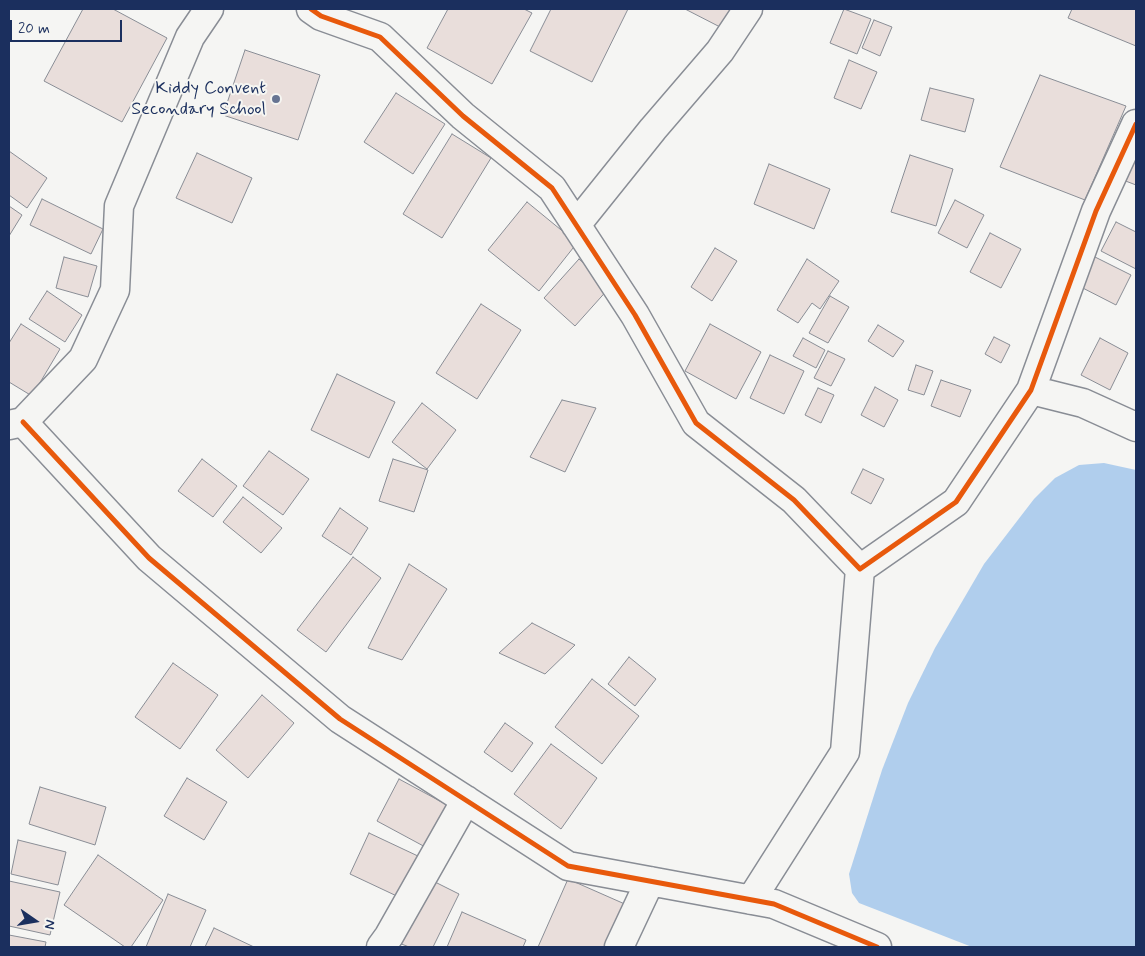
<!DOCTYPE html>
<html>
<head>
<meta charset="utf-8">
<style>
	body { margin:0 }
	#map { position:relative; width:1145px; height:956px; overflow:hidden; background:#f5f5f3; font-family:Mynerve,sans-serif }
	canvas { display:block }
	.frame { position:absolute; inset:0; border:10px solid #1b2f5e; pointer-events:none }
	.north { position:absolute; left:10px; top:896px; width:50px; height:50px; -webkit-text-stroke:4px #f6f6f2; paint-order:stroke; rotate:103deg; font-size:14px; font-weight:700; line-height:20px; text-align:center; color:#1b2f5e }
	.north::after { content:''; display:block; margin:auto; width:18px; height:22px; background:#1b2f5e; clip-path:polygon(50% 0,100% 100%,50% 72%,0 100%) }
	.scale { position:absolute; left:10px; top:20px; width:112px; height:22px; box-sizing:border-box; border:2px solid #1b2f5e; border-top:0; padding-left:6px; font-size:15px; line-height:18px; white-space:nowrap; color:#1b2f5e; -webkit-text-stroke:4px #f6f6f2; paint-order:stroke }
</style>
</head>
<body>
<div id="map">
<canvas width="1145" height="956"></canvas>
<div class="frame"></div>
<div class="north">N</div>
<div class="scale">20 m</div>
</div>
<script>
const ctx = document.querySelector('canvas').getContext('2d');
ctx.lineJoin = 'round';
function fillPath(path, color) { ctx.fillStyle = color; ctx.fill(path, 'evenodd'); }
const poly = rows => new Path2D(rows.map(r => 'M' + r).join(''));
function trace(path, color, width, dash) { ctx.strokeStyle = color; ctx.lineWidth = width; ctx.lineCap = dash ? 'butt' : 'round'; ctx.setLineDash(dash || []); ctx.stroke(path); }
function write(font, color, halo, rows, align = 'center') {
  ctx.font = font + ' Mynerve,sans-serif'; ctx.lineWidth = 4; ctx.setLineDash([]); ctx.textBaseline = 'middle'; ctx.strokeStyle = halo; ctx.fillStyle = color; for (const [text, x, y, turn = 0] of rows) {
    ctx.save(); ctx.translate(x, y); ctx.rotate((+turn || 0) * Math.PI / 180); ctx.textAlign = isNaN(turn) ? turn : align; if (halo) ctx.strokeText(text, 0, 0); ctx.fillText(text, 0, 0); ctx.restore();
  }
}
fillPath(poly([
	[1104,463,1136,470,1136,947,972,947,859,903,852,893,849,874,882,770,908,703,935,648,984,564,1034,499,1055,478,1079,465]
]), '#b0ceed');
const building = poly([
	[83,9,113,9,167,38,122,122,44,81,83,9],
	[448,9,524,9,532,13,492,84,427,48,448,9],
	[551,9,628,9,592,82,530,51,551,9],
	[685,9,732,9,722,28,685,9],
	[844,9,871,19,857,54,830,43,844,9],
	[1072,9,1136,9,1136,46,1068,18,1072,9],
	[874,20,892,27,880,56,862,48,874,20],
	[245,50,320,75,298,140,223,115,245,50],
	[849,60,877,72,861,109,834,98,849,60],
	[1040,75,1126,106,1085,200,1000,167,1040,75],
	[930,88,974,99,965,132,921,120,930,88],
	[396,93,445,124,413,174,364,142,396,93],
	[452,134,491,158,442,238,403,214,452,134],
	[9,151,47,178,27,208,9,195,9,151],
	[1136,151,1136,185,1123,180,1136,151],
	[197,153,252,178,232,223,176,198,197,153],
	[910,155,953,169,936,226,891,212,910,155],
	[769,164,830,189,814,229,754,204,769,164],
	[42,199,103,229,91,254,30,225,42,199],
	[955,200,984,215,967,248,938,233,955,200],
	[527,202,577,243,539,291,488,250,527,202],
	[9,206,22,215,9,236,9,206],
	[1116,222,1136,232,1136,269,1101,251,1116,222],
	[990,233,1021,249,1001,288,970,272,990,233],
	[715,248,737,261,712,301,691,287,715,248],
	[1089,254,1131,275,1116,305,1073,283,1089,254],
	[64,257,97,266,88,297,56,288,64,257],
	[579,259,610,287,575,326,544,298,579,259],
	[807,259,839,281,820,309,812,303,798,323,777,310,807,259],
	[47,291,82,315,65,342,29,319,47,291],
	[830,296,849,307,828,343,809,333,830,296],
	[481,304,521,330,477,399,436,373,481,304],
	[21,324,60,349,32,396,9,382,9,343,21,324],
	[710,324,761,352,736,399,685,371,710,324],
	[878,325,904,341,893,357,868,341,878,325],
	[994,337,1010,345,1001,363,985,354,994,337],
	[803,338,825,350,816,368,793,356,803,338],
	[1100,338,1128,353,1110,390,1081,375,1100,338],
	[828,351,845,359,831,386,814,378,828,351],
	[770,355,804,371,784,414,750,398,770,355],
	[916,365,933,371,924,395,908,390,916,365],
	[337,374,395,402,369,458,311,430,337,374],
	[941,380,971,390,960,417,931,406,941,380],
	[875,387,898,400,884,427,861,415,875,387],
	[818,388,834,395,821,423,805,415,818,388],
	[562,400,596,408,565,472,530,457,562,400],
	[422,403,456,430,427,469,392,442,422,403],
	[269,451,309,479,283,515,243,486,269,451],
	[202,459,237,486,213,517,178,491,202,459],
	[393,459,428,470,414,512,379,501,393,459],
	[863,469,884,479,871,504,851,493,863,469],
	[243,497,282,528,261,553,223,522,243,497],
	[340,508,368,528,351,555,322,536,340,508],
	[353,557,381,578,326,652,297,630,353,557],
	[409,564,447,589,402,660,368,648,409,564],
	[532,623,575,645,545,674,499,653,532,623],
	[629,657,656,679,635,706,608,684,629,657],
	[173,663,218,695,180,749,135,717,173,663],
	[592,679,639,716,602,764,555,727,592,679],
	[262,695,294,723,248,778,216,750,262,695],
	[505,723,533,743,512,772,484,752,505,723],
	[551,744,597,778,561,829,514,794,551,744],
	[187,778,227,802,204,840,164,816,187,778],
	[399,779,451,807,429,849,377,821,399,779],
	[40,787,106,807,95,845,29,824,40,787],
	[369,833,420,857,401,898,350,874,369,833],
	[18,840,66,852,58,885,11,874,18,840],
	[98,855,163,900,131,947,125,947,64,905,98,855],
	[429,879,459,894,433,947,409,947,399,943,429,879],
	[568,879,627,905,609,947,538,947,568,879],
	[9,881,60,892,50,935,9,926,9,881],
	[168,894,206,910,190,947,146,947,168,894],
	[462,912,526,940,523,947,447,947,462,912],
	[214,928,254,947,205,947,214,928],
	[9,935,46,942,45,947,9,947,9,935]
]);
fillPath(building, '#e9dedb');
trace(building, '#898d95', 1);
const street = poly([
	[311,9,321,16,380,37,463,116,552,188,635,315,696,423,794,500,860,569,956,502,1031,390,1096,211,1136,124],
	[576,225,653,129,720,51,748,9],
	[1031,390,1083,403,1136,427],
	[23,422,149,558,340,719,568,866,774,904,877,947],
	[751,900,845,752,860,569],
	[381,947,389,936,466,800],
	[619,947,650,881]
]);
const secondary = poly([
	[9,425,23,422,83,359,115,290,119,206,190,37,209,9]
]);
trace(street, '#898d95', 31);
trace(secondary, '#898d95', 31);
trace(street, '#f5f5f3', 28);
trace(secondary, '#f5f5f3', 28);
trace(poly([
	[311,9,321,16,380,37,463,116,552,188,635,315,696,423,794,500,860,569,956,502,1031,390,1096,211,1136,124],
	[23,422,149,558,340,719,568,866,774,904,877,947]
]), '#e8590c', 5);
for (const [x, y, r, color] of [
	[276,99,5,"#677492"]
]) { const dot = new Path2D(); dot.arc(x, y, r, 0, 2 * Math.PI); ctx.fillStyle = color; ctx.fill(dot); trace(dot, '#f6f6f2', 2); }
write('18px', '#1b2f5e', '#f6f6f2', [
	["Kiddy Convent",266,89],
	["Secondary School",266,110]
], 'right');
</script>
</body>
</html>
